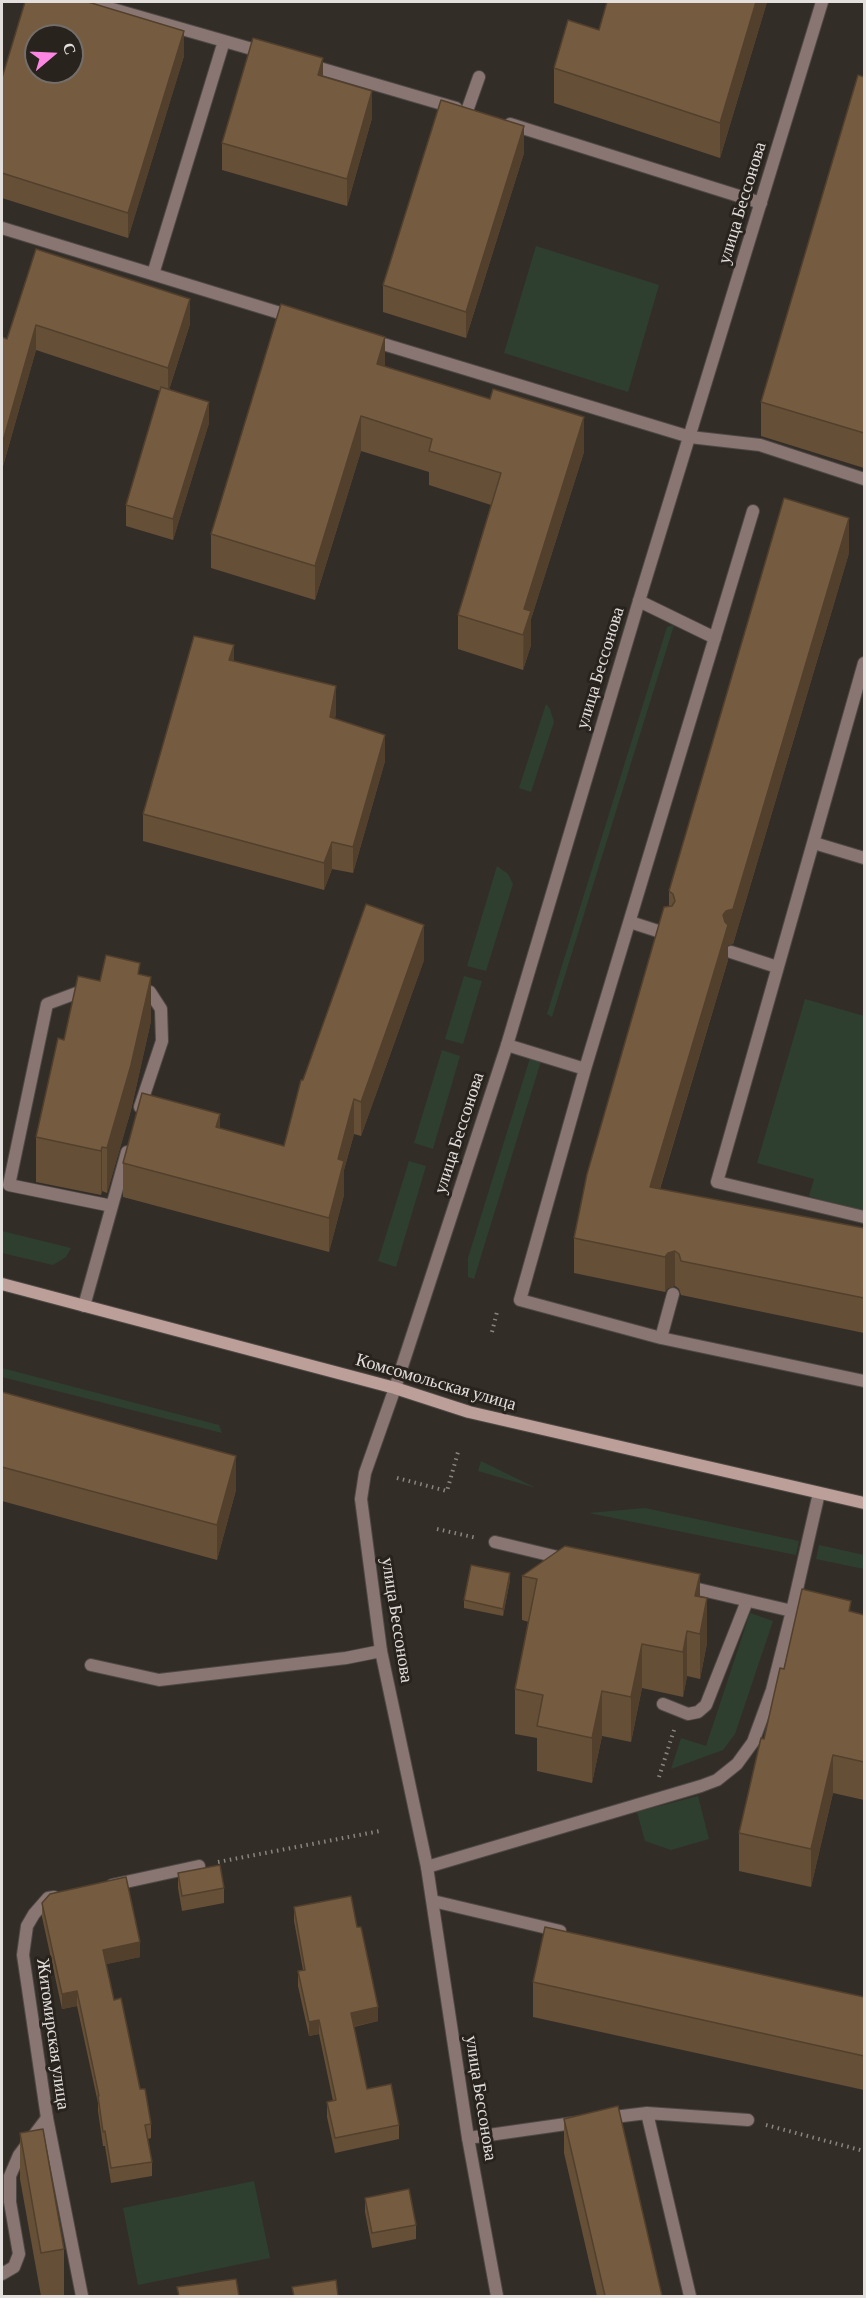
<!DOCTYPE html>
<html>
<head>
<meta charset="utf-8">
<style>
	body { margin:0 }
	#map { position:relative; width:866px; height:2298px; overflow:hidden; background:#332d28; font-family:"Crimson Pro",serif }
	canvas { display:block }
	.frame { position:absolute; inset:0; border:3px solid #e3dfdc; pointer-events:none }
	.north { position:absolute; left:24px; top:24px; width:60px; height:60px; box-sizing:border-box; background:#29231e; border:2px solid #736e6a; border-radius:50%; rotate:71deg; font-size:16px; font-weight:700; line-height:24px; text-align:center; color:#e3dfdc }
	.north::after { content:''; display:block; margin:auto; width:21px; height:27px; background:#fd86e2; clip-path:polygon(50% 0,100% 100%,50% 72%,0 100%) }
</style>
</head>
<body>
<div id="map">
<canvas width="866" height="2298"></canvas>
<div class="frame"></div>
<div class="north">С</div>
</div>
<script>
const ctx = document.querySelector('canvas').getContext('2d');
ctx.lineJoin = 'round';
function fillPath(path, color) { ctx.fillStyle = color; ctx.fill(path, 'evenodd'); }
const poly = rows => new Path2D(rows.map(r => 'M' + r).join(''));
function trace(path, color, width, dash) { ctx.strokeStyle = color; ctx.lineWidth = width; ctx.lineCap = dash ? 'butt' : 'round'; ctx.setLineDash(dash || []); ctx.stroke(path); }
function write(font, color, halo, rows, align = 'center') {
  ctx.font = font + ' "Crimson Pro",serif'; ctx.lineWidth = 6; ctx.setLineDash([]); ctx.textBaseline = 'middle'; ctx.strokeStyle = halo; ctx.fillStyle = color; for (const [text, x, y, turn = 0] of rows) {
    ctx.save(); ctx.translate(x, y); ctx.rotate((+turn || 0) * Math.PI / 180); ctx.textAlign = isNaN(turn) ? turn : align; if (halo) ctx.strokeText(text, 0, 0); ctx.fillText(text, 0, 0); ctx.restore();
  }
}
fillPath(poly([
	[536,246,659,285,628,392,504,353],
	[674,625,552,1017,547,1014,667,627],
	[546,704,550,709,554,722,531,792,519,788],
	[497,866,508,874,513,884,486,971,467,966],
	[464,976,482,981,463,1044,445,1039],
	[805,999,864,1016,864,1213,809,1196,814,1179,757,1163],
	[442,1050,460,1056,433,1149,414,1143],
	[530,1058,541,1061,474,1279,468,1277,468,1258],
	[409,1161,426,1166,396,1267,378,1261],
	[2,1231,71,1248,66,1257,53,1265,2,1253],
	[2,1368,219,1425,222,1433,2,1377],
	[481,1461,536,1488,478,1471],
	[645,1508,799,1541,796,1555,589,1513],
	[819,1545,864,1555,864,1569,816,1559],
	[750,1613,773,1621,735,1734,723,1750,671,1769,681,1738,706,1746],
	[698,1796,709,1839,671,1850,645,1841,637,1812],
	[254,2181,270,2258,138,2285,123,2208]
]), '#2e3f30');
const service = poly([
	[88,2,266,53],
	[309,65,456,108],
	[467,111,479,77],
	[510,124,761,203],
	[2,228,293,317],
	[153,274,224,41],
	[370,340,690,437,760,445,864,479],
	[753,511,585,1069,520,1300,661,1338,864,1381],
	[639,601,715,638],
	[864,663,717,1182,864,1217],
	[814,843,864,858],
	[630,922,667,934],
	[731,952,777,967],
	[136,990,150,992,161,1009,162,1041,140,1107],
	[507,1045,585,1069],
	[112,1206,127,1152],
	[84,1306,112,1206,9,1185,47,1004,90,988],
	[661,1338,673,1294],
	[495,1542,566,1559],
	[798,1613,792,1611,819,1493],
	[91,1665,159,1680,346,1658,381,1651],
	[663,1704,688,1714,698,1712,706,1705,747,1601],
	[427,1867,701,1786,717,1780,737,1764,753,1742,772,1690,792,1611,685,1586],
	[433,1901,560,1931],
	[647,2113,690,2296],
	[606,2118,647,2113,748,2120],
	[468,2138,580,2122],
	[2,2274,14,2267,19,2254,10,2202,10,2176,19,2155,47,2118]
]);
const minor = poly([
	[112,1885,199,1866],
	[54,1897,48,1898,34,1914,27,1926,23,1955,47,2118,82,2296]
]);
const tertiary = poly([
	[497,2296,468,2138,427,1867,381,1651,361,1499,365,1473,395,1388,507,1045,639,601,822,2]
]);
const secondary = poly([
	[2,1284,395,1388,469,1412,864,1503]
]);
trace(service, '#4f4945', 14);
trace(minor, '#4f4945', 14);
trace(tertiary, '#4f4945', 14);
trace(secondary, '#4f4945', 14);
trace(poly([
	[492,1332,497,1312],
	[397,1478,447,1491,458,1452],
	[437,1529,477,1538],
	[659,1777,674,1730],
	[218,1862,380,1831],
	[766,2125,864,2151]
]), '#8a8581', 4, [1.5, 4.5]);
trace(service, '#897673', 12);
trace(minor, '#897673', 12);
trace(tertiary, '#897673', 12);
trace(secondary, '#bc9f99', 12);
fillPath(poly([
	[607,2,767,2,720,158,554,103,554,68,599,30],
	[184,56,128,238,2,198,2,78],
	[323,77,372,118,347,206,222,170,222,143],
	[864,77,864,468,761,436,761,402],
	[524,153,466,338,383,312,383,285],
	[36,249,190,324,169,390,209,423,173,540,126,526,126,505,160,391,36,350,3,466,2,465,2,337,7,339],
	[385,367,584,452,531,619,531,645,523,670,458,649,458,615,491,505,429,485,429,472,361,451,315,600,211,568,211,534],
	[849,553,733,944,728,945,728,960,660,1189,864,1228,864,1333,681,1295,679,1289,675,1286,668,1288,665,1292,574,1273,574,1238,669,906,669,891],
	[234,661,336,712,335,719,385,761,353,873,332,869,324,890,143,841,143,814],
	[424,960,361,1136,354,1134,344,1170,344,1195,329,1252,123,1197,123,1163,220,1128,284,1146,303,1080],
	[140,974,151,1021,131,1110,107,1193,102,1191,101,1195,36,1182,36,1137,64,1040,100,981],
	[2,1392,236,1490,217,1560,2,1501],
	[522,1576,700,1597,707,1643,700,1679,687,1676,683,1697,642,1688,631,1742,602,1736,592,1783,537,1771,537,1738,515,1734,515,1689,529,1622,522,1620],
	[510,1580,503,1616,464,1608,464,1600],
	[851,1612,864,1615,864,1800,833,1793,811,1887,739,1871,739,1833,764,1739],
	[178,1873,224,1888,224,1903,182,1911,178,1888],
	[42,1903,140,1957,106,1964,114,2000,151,2124,151,2138,148,2139,152,2162,152,2176,111,2183,105,2146,103,2146,98,2111,98,2103,77,2006,62,2009,42,1917],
	[294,1907,357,1927,378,2021,354,2027,367,2089,399,2125,399,2139,335,2153,327,2117,327,2102,333,2101,319,2034,309,2036,298,1986,298,1971,303,1970,294,1921],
	[533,1982,864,1997,864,2090,533,2017],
	[564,2119,662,2296,597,2296,564,2153],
	[20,2133,64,2249,64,2295,54,2296,41,2296,20,2179],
	[365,2198,416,2225,416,2239,372,2248,365,2212]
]), '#654f37');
fillPath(poly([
	[756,2,767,2,720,158,720,123],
	[184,31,184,56,128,238,128,213],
	[323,58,323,84,318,75],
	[372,91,372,118,347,206,347,179],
	[524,126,524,153,466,338,466,312],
	[190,299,190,324,168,393,168,368],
	[36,325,36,350,3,466,3,441],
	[385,337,385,371,377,364],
	[209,402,209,423,173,540,173,519],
	[361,416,361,451,315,600,315,566],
	[584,417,584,452,531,619,531,645,523,670,524,609],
	[849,518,849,553,733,944,728,945,728,960,650,1221,650,1187,723,915],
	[234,645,234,672,229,660],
	[336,686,336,712,330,744,330,717],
	[385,735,385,761,353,873,353,847],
	[332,842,332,869,324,890,324,863],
	[424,925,424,960,361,1136,361,1102],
	[151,977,151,1021,131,1110,107,1193,107,1148],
	[354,1099,354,1134,344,1170,344,1195,329,1252,329,1218,338,1159],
	[220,1114,220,1148,216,1127],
	[102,1147,102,1191,101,1195,101,1151],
	[675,1251,675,1286,668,1288,665,1292,665,1257,668,1253],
	[236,1456,236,1490,217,1560,217,1525],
	[510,1573,510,1580,503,1616,503,1609],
	[700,1574,700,1618,695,1596],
	[707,1598,707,1643,700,1679,700,1634],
	[687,1631,687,1676,683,1697,683,1652],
	[642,1644,642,1688,631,1742,631,1697],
	[602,1691,602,1736,592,1783,592,1738],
	[833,1755,833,1793,811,1887,811,1849],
	[140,1942,140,1957,103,1965,103,1950],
	[77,1991,77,2006,62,2009,62,1994],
	[378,2007,378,2021,351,2027,351,2013],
	[319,2020,319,2034,309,2036,309,2022]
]), '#52402d');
const building = poly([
	[25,2,88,2,184,31,128,213,2,173,2,78,25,2],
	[36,36,72,36,72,72,36,72,36,36],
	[607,2,756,2,720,123,554,68,568,20,599,30,607,2],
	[253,38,323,58,318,75,372,91,347,179,222,143,253,38],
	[858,75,864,77,864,433,761,402,858,75],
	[441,100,524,126,466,312,383,285,441,100],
	[36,249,190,299,168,368,36,325,3,441,2,440,2,337,7,339,36,249],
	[281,304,385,337,377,364,490,399,493,389,584,417,524,609,531,611,523,635,458,615,501,473,429,451,432,439,361,416,315,566,211,534,281,304],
	[161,387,209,402,173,519,126,505,161,387],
	[784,498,849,518,733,909,726,911,723,915,725,922,728,925,650,1187,864,1228,864,1298,681,1261,679,1254,675,1251,668,1253,665,1257,574,1238,587,1174,664,907,672,906,675,901,673,894,669,891,784,498],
	[194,636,234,645,229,660,336,686,330,717,385,735,353,847,332,842,324,863,143,814,194,636],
	[366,904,424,925,361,1102,354,1099,338,1159,344,1161,329,1218,123,1163,142,1093,220,1114,216,1127,284,1146,301,1080,303,1080,366,904],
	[106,955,140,963,138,974,151,977,131,1065,107,1148,102,1147,101,1151,36,1137,58,1038,64,1040,78,976,100,981,106,955],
	[2,1392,236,1456,217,1525,2,1467,2,1392],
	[565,1546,700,1574,695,1596,707,1598,700,1634,687,1631,683,1652,642,1644,631,1697,602,1691,592,1738,537,1726,543,1695,515,1689,537,1579,522,1576,565,1546],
	[471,1565,510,1573,503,1609,464,1600,471,1565],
	[802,1589,851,1601,849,1611,864,1615,864,1762,833,1755,811,1849,739,1833,761,1738,764,1739,780,1668,784,1669,802,1589],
	[220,1865,224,1888,182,1896,178,1873,220,1865],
	[126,1877,140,1942,103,1950,114,2000,121,1998,140,2089,145,2089,151,2124,145,2125,152,2162,111,2168,105,2131,103,2132,98,2096,99,2096,77,1991,62,1994,42,1903,50,1894,126,1877],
	[351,1896,357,1927,361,1927,378,2007,351,2013,367,2089,391,2084,399,2125,335,2138,327,2102,336,2100,319,2020,309,2022,298,1971,305,1970,294,1907,351,1896],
	[545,1927,864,1997,864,2056,533,1982,545,1927],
	[618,2106,662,2296,605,2296,564,2119,618,2106],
	[43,2129,64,2249,41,2253,20,2133,43,2129],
	[409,2189,416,2225,372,2233,365,2198,409,2189],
	[236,2279,239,2296,179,2296,177,2287,236,2279],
	[336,2280,338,2296,294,2296,292,2287,336,2280]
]);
fillPath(building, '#755c40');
trace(building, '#52402d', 1.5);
write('18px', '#e3dfdc', '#29231e', [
	["улица Бессонова",742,203,-73],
	["улица Бессонова",600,668,-73],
	["улица Бессонова",459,1133,-72],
	["Комсомольская улица",436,1382,16],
	["улица Бессонова",397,1620,81],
	["Житомирская улица",53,2034,82],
	["улица Бессонова",481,2098,81]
]);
</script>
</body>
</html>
